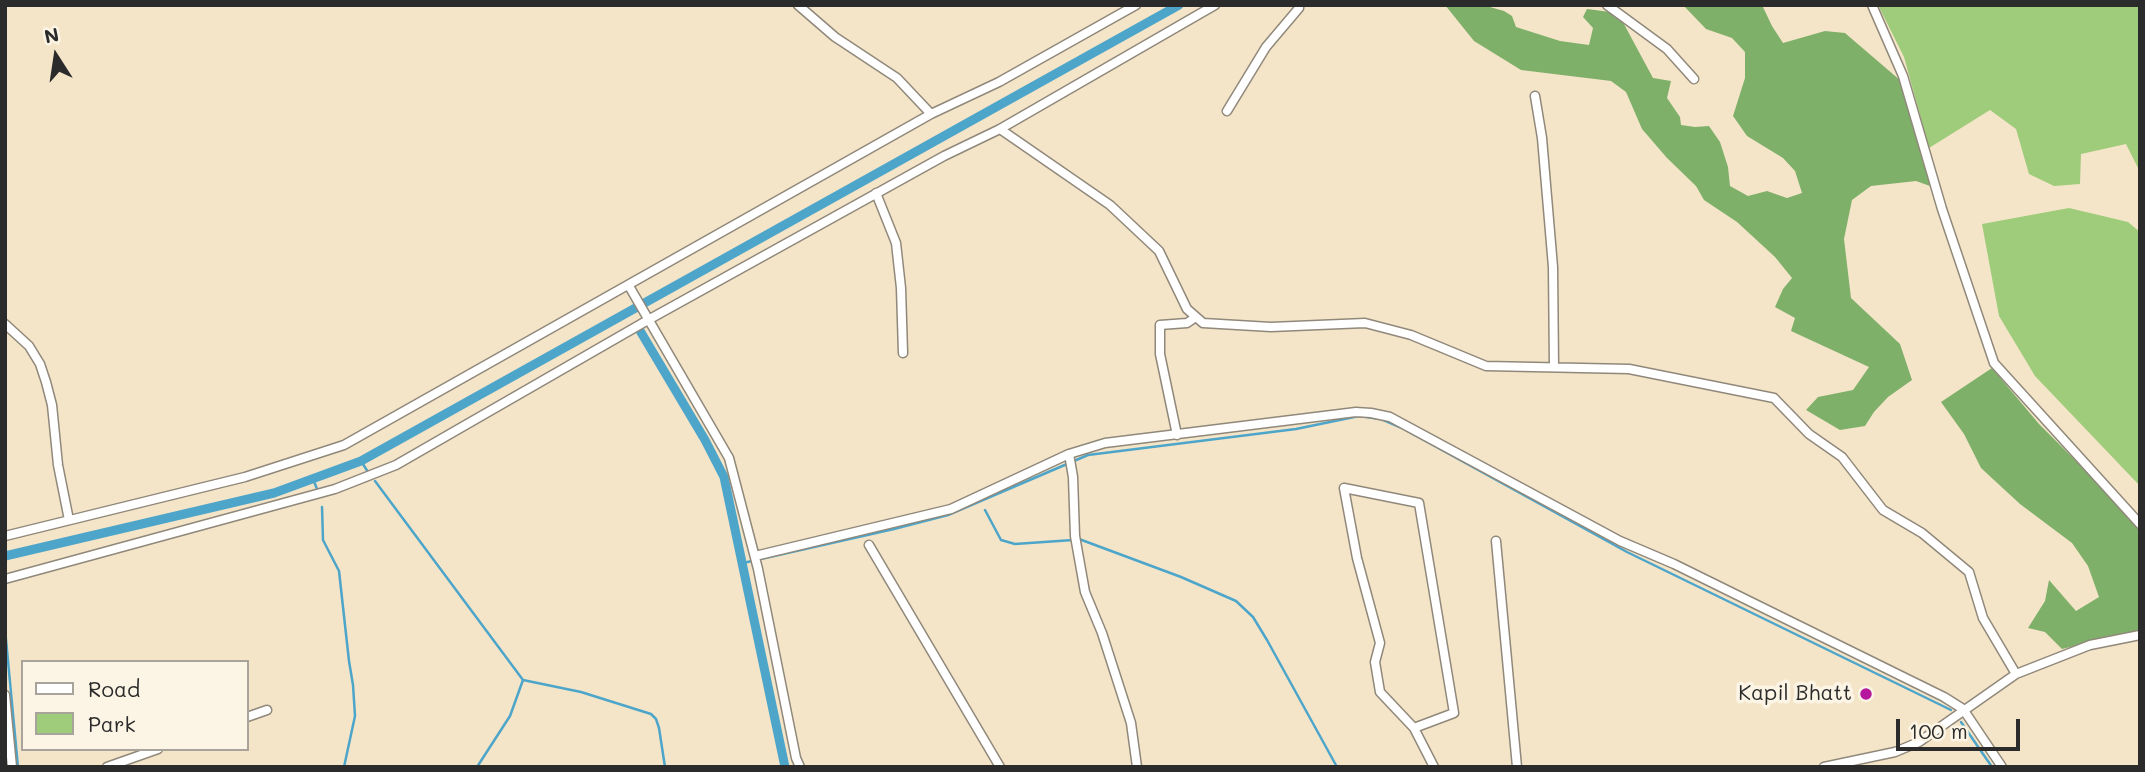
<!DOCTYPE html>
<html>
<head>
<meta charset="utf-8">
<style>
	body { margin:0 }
	#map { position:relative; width:2145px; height:772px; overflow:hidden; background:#f4e5c9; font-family:Mali,sans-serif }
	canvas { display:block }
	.frame { position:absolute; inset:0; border:7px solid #2b2b2b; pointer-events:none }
	.legend { position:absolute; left:21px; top:660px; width:228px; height:91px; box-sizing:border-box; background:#fcf5e5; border:2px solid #a8a49b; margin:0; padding:9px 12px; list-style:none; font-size:21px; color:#2b2b2b }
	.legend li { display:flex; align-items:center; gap:14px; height:35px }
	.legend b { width:35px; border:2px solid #a8a49b }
	.north { position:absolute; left:21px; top:21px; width:70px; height:70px; -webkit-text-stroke:5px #fcf5e5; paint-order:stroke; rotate:348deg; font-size:19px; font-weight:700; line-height:28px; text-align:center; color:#2b2b2b }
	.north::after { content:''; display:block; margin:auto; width:24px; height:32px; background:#2b2b2b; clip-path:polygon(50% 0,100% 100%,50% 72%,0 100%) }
	.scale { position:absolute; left:1896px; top:719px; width:124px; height:32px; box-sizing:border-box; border:4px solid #2b2b2b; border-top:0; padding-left:9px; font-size:21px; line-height:24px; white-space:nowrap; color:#2b2b2b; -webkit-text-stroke:5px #fcf5e5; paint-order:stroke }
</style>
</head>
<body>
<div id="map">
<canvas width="2145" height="772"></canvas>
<div class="frame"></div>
<ul class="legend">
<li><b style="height:9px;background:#fff"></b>Road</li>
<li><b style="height:19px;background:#9fcc7a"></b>Park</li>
</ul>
<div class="north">N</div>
<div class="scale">100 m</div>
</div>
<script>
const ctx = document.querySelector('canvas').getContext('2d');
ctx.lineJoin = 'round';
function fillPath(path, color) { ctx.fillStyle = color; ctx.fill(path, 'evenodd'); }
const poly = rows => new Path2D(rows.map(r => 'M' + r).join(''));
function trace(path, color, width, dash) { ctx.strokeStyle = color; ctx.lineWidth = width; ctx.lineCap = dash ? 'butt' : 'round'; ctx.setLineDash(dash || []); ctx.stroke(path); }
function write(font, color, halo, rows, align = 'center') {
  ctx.font = font + ' Mali,sans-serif'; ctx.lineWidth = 7; ctx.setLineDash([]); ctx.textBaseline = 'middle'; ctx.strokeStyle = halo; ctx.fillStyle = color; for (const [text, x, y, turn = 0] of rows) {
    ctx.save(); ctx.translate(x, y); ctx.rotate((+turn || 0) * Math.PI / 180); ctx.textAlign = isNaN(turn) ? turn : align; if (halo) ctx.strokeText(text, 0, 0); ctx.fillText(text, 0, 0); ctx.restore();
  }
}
fillPath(poly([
	[1878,5,2140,5,2140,172,2126,144,2081,154,2080,184,2054,186,2029,174,2016,129,1990,110,1929,148,1904,57],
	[2069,208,2128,222,2140,232,2140,486,2035,376,1999,316,1982,224]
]), '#9fcc7a');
fillPath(poly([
	[1445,5,1483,5,1504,11,1512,16,1516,27,1560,41,1589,45,1593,28,1583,17,1587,9,1618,13,1653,78,1671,81,1667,98,1680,117,1681,125,1695,127,1709,126,1720,142,1728,167,1730,186,1748,196,1767,191,1787,198,1802,193,1795,171,1783,158,1747,136,1733,116,1745,78,1745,52,1732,38,1706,29,1683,5,1762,5,1772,26,1783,43,1825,31,1845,33,1901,81,1929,176,1930,186,1916,181,1871,186,1852,200,1844,239,1851,298,1900,344,1912,380,1888,397,1874,412,1865,426,1840,430,1806,410,1818,397,1853,390,1869,367,1791,331,1795,318,1775,307,1783,289,1792,278,1775,257,1737,222,1704,200,1696,186,1667,158,1642,129,1626,92,1611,81,1521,70,1474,41],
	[1992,368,2039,424,2140,525,2140,630,2062,649,2045,632,2028,628,2045,601,2049,580,2076,611,2099,597,2088,566,2072,543,2020,504,1981,468,1964,434,1941,402]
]), '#7fb06a');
trace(poly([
	[361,461,368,472],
	[313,479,317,489],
	[375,481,523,680,510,716,477,767],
	[322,507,323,540,339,571,349,661,353,685,355,716,344,767],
	[985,510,1001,540,1015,544,1073,540],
	[1079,539,1181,577,1236,601,1253,617,1267,640,1337,767],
	[743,563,894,529,948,515,1088,455,1296,429,1359,416,1381,419,1402,428,1627,552,1951,710],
	[5,629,18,767],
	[523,680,581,692,651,714,656,719,659,728,665,767],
	[1961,722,1992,767]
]), '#4da5ca', 2.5);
trace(poly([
	[639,329,705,440,724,477,785,767],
	[5,556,274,493,361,461,1179,5]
]), '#4da5ca', 9);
const street = poly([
	[798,5,835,37,897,78,931,114],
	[1607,5,1667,49,1694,79],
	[1872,5,1903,76,1942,209,1994,363,2140,524],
	[1535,96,1542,138,1553,267,1554,367],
	[1227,111,1266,47,1299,8,1299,5],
	[1000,129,1110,205,1159,251,1187,309,1203,323,1271,327,1365,323,1411,335,1486,366,1629,369,1774,398,1809,434,1842,457,1883,510,1922,533,1969,572,1983,618,2016,674],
	[876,193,896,243,901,288,903,353],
	[629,286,729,458,758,569,796,758,800,767],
	[5,324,29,346,40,364,46,382,52,405,58,465,69,520],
	[1177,435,1160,354,1160,325,1187,323,1196,317],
	[1069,454,1073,477,1075,536,1085,592,1102,633,1131,723,1137,767],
	[5,536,245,477,344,445,931,114,999,82,1136,5],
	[1496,541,1517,767],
	[869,545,1000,767],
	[755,556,951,509,1069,454,1105,443,1356,412,1371,413,1390,417,1620,541,1674,564,1944,697,1963,709,2002,767],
	[5,579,335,489,396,465,648,320,944,156,1000,129,1215,5],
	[5,695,12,767],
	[247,717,267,710],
	[1414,728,1454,713,1419,503,1344,488,1357,558,1380,643,1375,662,1380,692,1414,728,1434,767],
	[107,767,158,749],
	[1824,767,1895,752,1919,742,2016,674,2090,645,2140,635]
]);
trace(street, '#90887a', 11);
trace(street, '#fff', 8);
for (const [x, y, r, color] of [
	[1866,694,7,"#b5179e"]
]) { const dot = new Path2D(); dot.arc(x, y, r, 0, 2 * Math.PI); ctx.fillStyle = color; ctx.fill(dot); trace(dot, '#fcf5e5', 2.5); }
write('21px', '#2b2b2b', '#fcf5e5', [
	["Kapil Bhatt",1852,694]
], 'right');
</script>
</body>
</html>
